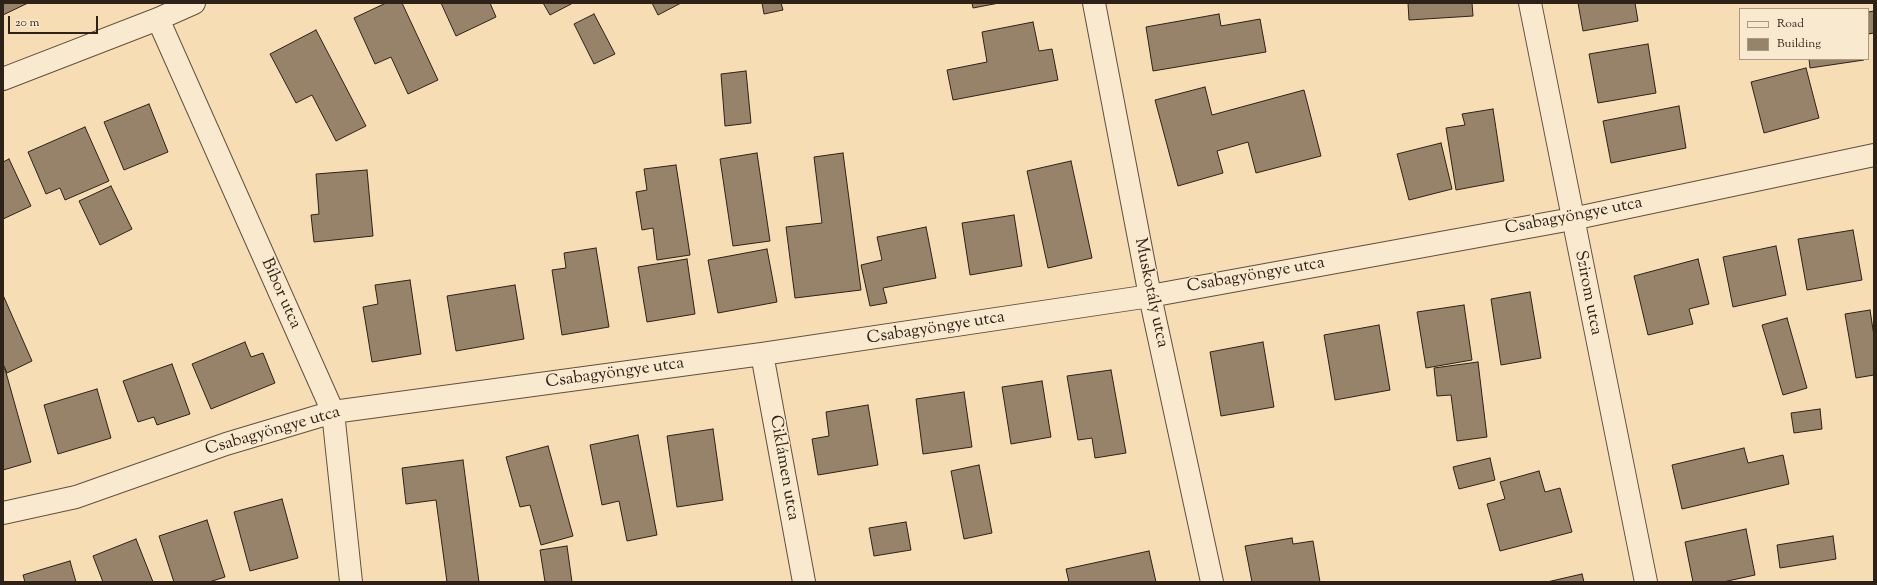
<!DOCTYPE html>
<html>
<head>
<meta charset="utf-8">
<style>
	body { margin:0 }
	#map { position:relative; width:1877px; height:585px; overflow:hidden; background:#f6ddb3; font-family:"Sorts Mill Goudy",serif }
	canvas { display:block }
	.frame { position:absolute; inset:0; border:4px solid #2e2118; pointer-events:none }
	.legend { position:absolute; left:1739px; top:8px; width:130px; height:52px; box-sizing:border-box; background:#f9e9ce; border:1px solid #a89985; margin:0; padding:5px 7px; list-style:none; font-size:12px; color:#2e2118 }
	.legend li { display:flex; align-items:center; gap:8px; height:20px }
	.legend b { width:20px; border:1px solid #a89985 }
	.scale { position:absolute; left:8px; top:16px; width:90px; height:18px; box-sizing:border-box; border:2px solid #2e2118; border-top:0; padding-left:5px; font-size:12px; line-height:14px; white-space:nowrap; color:#2e2118; -webkit-text-stroke:3px #f9e9ce; paint-order:stroke }
</style>
</head>
<body>
<div id="map">
<canvas width="1877" height="585"></canvas>
<div class="frame"></div>
<ul class="legend">
<li><b style="height:5px;background:#f9e9ce"></b>Road</li>
<li><b style="height:11px;background:#968369"></b>Building</li>
</ul>
<div class="scale">20 m</div>
</div>
<script>
const ctx = document.querySelector('canvas').getContext('2d');
ctx.lineJoin = 'round';
function fillPath(path, color) { ctx.fillStyle = color; ctx.fill(path, 'evenodd'); }
const poly = rows => new Path2D(rows.map(r => 'M' + r).join(''));
function trace(path, color, width, dash) { ctx.strokeStyle = color; ctx.lineWidth = width; ctx.lineCap = dash ? 'butt' : 'round'; ctx.setLineDash(dash || []); ctx.stroke(path); }
function write(font, color, halo, rows, align = 'center') {
  ctx.font = font + ' "Sorts Mill Goudy",serif'; ctx.lineWidth = 3; ctx.setLineDash([]); ctx.textBaseline = 'middle'; ctx.strokeStyle = halo; ctx.fillStyle = color; for (const [text, x, y, turn = 0] of rows) {
    ctx.save(); ctx.translate(x, y); ctx.rotate((+turn || 0) * Math.PI / 180); ctx.textAlign = isNaN(turn) ? turn : align; if (halo) ctx.strokeText(text, 0, 0); ctx.fillText(text, 0, 0); ctx.restore();
  }
}
const building = poly([
	[3,3,28,3,3,15,3,3],
	[386,3,402,3,438,80,408,94,391,57,375,64,354,18,386,3],
	[441,3,490,3,496,17,456,36,441,3],
	[543,3,573,3,550,15,543,3],
	[652,3,681,3,658,15,652,3],
	[762,3,781,3,783,10,764,14,762,3],
	[972,3,999,3,973,8,972,3],
	[1408,3,1472,3,1473,16,1409,20,1408,3],
	[1578,3,1635,3,1638,21,1583,31,1578,3],
	[1874,11,1874,33,1868,34,1868,12,1874,11],
	[594,14,615,54,594,64,574,24,594,14],
	[1219,14,1221,26,1260,19,1266,52,1153,71,1146,27,1219,14],
	[1033,22,1039,51,1052,49,1058,80,953,100,947,70,987,62,982,32,1033,22],
	[316,30,366,126,336,141,312,95,296,103,270,54,316,30],
	[1648,44,1656,93,1598,103,1589,54,1648,44],
	[1809,59,1863,59,1864,60,1810,68,1809,59],
	[1806,68,1819,118,1764,133,1751,82,1806,68],
	[746,71,751,123,725,126,721,74,746,71],
	[1205,87,1212,115,1304,90,1321,156,1256,173,1248,142,1217,151,1223,173,1178,186,1155,100,1205,87],
	[149,104,168,152,124,170,104,122,149,104],
	[1679,106,1686,148,1611,163,1603,121,1679,106],
	[1493,109,1504,181,1456,190,1446,128,1465,125,1462,114,1493,109],
	[85,127,109,181,65,200,60,188,46,194,28,152,85,127],
	[1441,143,1452,189,1409,200,1397,154,1441,143],
	[757,153,770,241,733,246,720,159,757,153],
	[843,153,861,290,795,298,786,227,822,223,814,157,843,153],
	[9,159,31,206,3,219,3,162,9,159],
	[1071,161,1092,258,1048,268,1027,171,1071,161],
	[676,165,690,255,657,260,653,228,642,230,636,192,647,190,644,169,676,165],
	[367,170,373,236,314,242,311,215,319,214,316,174,367,170],
	[111,186,132,229,100,245,79,201,111,186],
	[1014,215,1022,266,970,275,962,223,1014,215],
	[926,227,936,278,883,288,887,303,870,306,861,265,882,260,877,237,926,227],
	[1853,230,1862,280,1807,290,1798,239,1853,230],
	[1776,246,1786,295,1733,307,1723,257,1776,246],
	[596,248,609,327,562,335,552,270,566,268,564,253,596,248],
	[767,249,777,302,718,313,708,260,767,249],
	[687,259,695,314,647,322,638,267,687,259],
	[1698,259,1709,304,1689,309,1693,324,1648,335,1634,276,1698,259],
	[410,280,421,354,372,362,363,307,378,304,375,285,410,280],
	[515,285,524,339,456,351,447,296,515,285],
	[1530,292,1541,358,1501,365,1491,299,1530,292],
	[3,295,32,361,7,373,3,364,3,295],
	[1464,305,1472,360,1426,368,1417,312,1464,305],
	[1870,310,1874,336,1874,375,1856,378,1845,314,1870,310],
	[1787,318,1807,388,1783,395,1762,325,1787,318],
	[1379,325,1390,390,1335,400,1324,335,1379,325],
	[245,342,251,357,263,353,275,383,211,409,192,364,245,342],
	[1263,342,1274,407,1221,416,1210,352,1263,342],
	[1478,362,1487,437,1457,441,1451,395,1437,396,1434,368,1478,362],
	[172,364,190,414,157,425,154,417,138,422,123,381,172,364],
	[5,369,31,462,3,470,3,370,5,369],
	[1111,370,1126,453,1095,458,1092,438,1078,440,1067,376,1111,370],
	[1042,381,1051,437,1011,444,1002,387,1042,381],
	[97,389,111,438,58,454,44,405,97,389],
	[964,392,972,447,923,454,916,399,964,392],
	[868,405,878,465,818,475,812,439,829,436,826,412,868,405],
	[1820,409,1822,429,1794,433,1791,413,1820,409],
	[713,429,723,500,677,507,667,436,713,429],
	[638,435,657,535,627,541,619,501,602,505,590,445,638,435],
	[548,446,573,536,541,545,530,505,520,507,506,457,548,446],
	[1744,448,1748,463,1783,455,1789,484,1682,509,1672,465,1744,448],
	[1490,458,1495,480,1459,489,1453,467,1490,458],
	[463,460,479,582,447,582,436,500,406,504,402,468,463,460],
	[979,465,992,533,964,539,951,471,979,465],
	[1539,471,1545,492,1560,488,1572,532,1500,551,1487,504,1505,499,1500,482,1539,471],
	[282,499,298,558,250,571,234,512,282,499],
	[207,520,225,577,209,582,174,582,159,536,207,520],
	[906,522,911,550,874,556,869,528,906,522],
	[1746,529,1755,575,1723,582,1693,582,1685,542,1746,529],
	[1833,536,1836,559,1780,568,1777,545,1833,536],
	[1292,538,1293,544,1313,541,1320,582,1252,582,1245,546,1292,538],
	[136,539,153,582,103,582,93,556,136,539],
	[567,546,572,582,545,582,540,550,567,546],
	[1149,551,1156,582,1069,582,1066,569,1149,551],
	[70,561,76,582,25,582,23,575,70,561],
	[1582,574,1584,582,1547,582,1582,574]
]);
fillPath(building, '#968369');
trace(building, '#2e2118', 1);
const street = poly([
	[1094,3,1150,296,1212,582],
	[1530,3,1646,582],
	[158,19,333,412,351,582],
	[3,79,158,19,194,3],
	[762,354,804,582],
	[3,513,76,497,226,444,333,412,762,354,1150,296,1572,219,1874,155]
]);
trace(street, '#60503f', 24);
trace(street, '#f9e9ce', 22);
write('17px', '#2e2118', '#f9e9ce', [
	["Csabagyöngye utca",1574,217,-11],
	["Csabagyöngye utca",1256,276,-10],
	["Muskotály utca",1150,293,78],
	["Szirom utca",1587,293,79],
	["Bíbor utca",280,294,66],
	["Csabagyöngye utca",936,329,-9],
	["Csabagyöngye utca",615,374,-8],
	["Csabagyöngye utca",273,432,-16],
	["Ciklámen utca",783,468,80]
]);
</script>
</body>
</html>
